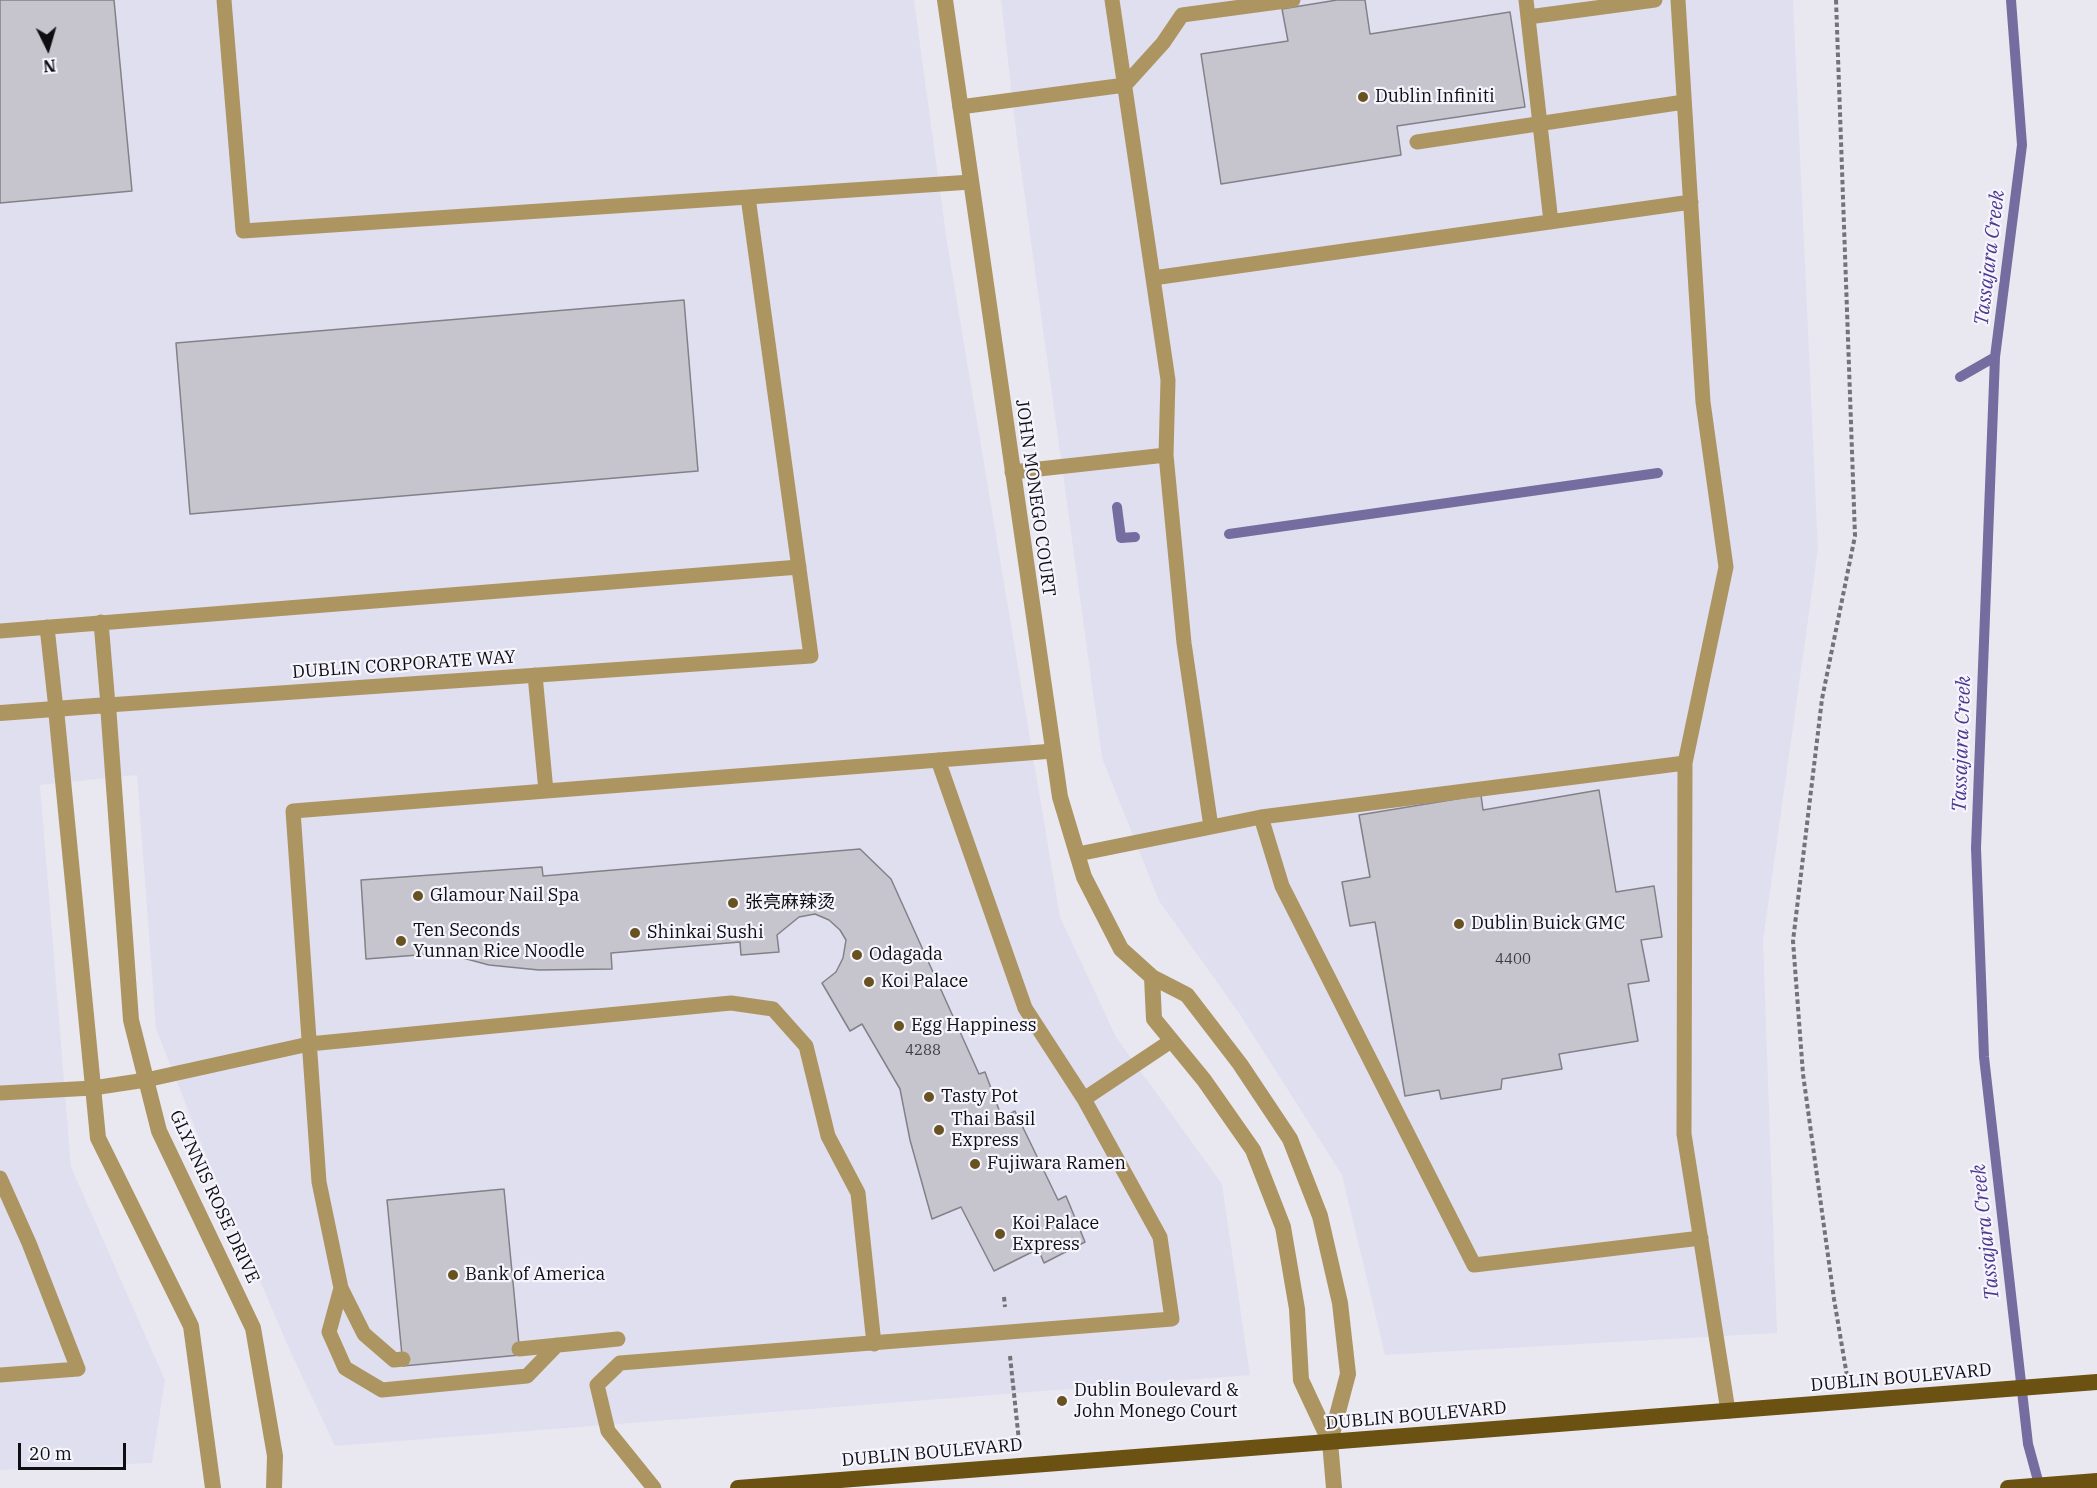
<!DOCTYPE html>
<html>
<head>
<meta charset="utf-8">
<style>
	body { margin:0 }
	#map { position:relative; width:2097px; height:1488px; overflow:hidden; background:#e9e8f0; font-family:"IBM Plex Serif",serif }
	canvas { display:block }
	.north { position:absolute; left:18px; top:18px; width:60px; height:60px; -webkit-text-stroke:4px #f6f5fe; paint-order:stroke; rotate:175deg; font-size:16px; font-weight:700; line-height:24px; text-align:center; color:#0e0e11 }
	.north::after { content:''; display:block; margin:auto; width:21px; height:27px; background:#0e0e11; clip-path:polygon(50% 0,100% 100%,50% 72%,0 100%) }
	.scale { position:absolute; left:18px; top:1443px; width:108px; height:27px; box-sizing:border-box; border:3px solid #0e0e11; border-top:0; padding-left:8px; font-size:18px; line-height:21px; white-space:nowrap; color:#0e0e11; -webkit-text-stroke:4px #f6f5fe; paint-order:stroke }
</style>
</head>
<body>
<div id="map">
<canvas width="2097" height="1488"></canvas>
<div class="north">N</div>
<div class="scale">20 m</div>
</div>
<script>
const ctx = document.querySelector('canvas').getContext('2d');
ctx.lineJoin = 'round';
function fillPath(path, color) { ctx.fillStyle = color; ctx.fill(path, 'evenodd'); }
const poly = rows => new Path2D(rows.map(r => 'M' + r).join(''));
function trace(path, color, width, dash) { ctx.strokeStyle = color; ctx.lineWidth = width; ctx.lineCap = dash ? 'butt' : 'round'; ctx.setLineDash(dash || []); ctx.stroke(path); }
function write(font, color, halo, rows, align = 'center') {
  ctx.font = font + ' "IBM Plex Serif","Noto Sans SC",serif'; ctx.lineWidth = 4.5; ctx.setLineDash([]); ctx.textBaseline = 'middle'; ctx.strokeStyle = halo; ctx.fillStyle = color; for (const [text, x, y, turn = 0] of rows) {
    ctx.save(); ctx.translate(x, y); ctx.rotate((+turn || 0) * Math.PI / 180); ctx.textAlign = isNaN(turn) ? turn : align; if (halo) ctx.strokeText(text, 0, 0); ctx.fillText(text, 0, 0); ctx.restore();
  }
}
fillPath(poly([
	[0,0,914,0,947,242,1060,917,1116,1037,1222,1184,1250,1375,335,1446,291,1353,203,1148,156,1029,137,775,40,785,71,1167,165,1380,152,1463,0,1470],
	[1001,0,1793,0,1818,549,1763,941,1777,1333,1385,1355,1342,1175,1239,1013,1159,901,1102,758,1017,140]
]), '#e0dfef');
trace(poly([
	[2011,0,2022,145,1995,357,1976,848,1984,1057,2028,1444,2040,1488],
	[1960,377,1995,357],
	[1117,507,1121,538,1135,537],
	[1229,534,1658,473]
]), '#756da0', 10);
const building = poly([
	[0,0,114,0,132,191,0,203,0,0],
	[1337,0,1365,0,1370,34,1510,12,1525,107,1397,126,1401,155,1221,184,1201,54,1288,41,1282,9,1337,0],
	[684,300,698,471,190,514,176,343,684,300],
	[1599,790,1616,892,1654,886,1662,937,1641,940,1649,981,1628,984,1638,1041,1559,1054,1562,1069,1502,1079,1501,1089,1441,1099,1439,1090,1405,1096,1375,922,1350,926,1342,882,1370,877,1359,815,1481,795,1483,810,1599,790],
	[860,849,891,879,979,1074,985,1072,1002,1118,1015,1111,1058,1200,1066,1196,1085,1242,1044,1263,1038,1249,994,1271,961,1207,932,1219,910,1140,900,1089,862,1024,850,1031,822,983,836,972,843,958,846,940,840,930,829,920,815,914,799,917,777,935,779,952,741,955,740,942,611,953,612,969,539,970,489,965,444,953,366,959,361,880,542,867,543,876,860,849],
	[504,1189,520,1355,403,1366,387,1200,504,1189]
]);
fillPath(building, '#c6c5ce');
trace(building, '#828188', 1.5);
trace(poly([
	[1836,0,1855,536,1822,699,1793,941,1803,1074,1834,1299,1847,1376],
	[1004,1297,1005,1307],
	[1010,1356,1019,1441]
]), '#737278', 4, [4.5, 3]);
trace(poly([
	[224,0,243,231,971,182],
	[1112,0,1168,380,1166,455,1184,643,1211,827],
	[1526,0,1551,222],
	[1678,0,1703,402,1726,567,1685,763,1684,1134,1728,1411],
	[1528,17,1655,0],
	[960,107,1125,85,1163,43,1182,15,1293,0],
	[1417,142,1684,102],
	[1153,278,1691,202],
	[1012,472,1166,455],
	[101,622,108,705,811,656,748,197],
	[47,627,56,709],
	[0,631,799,567],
	[535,675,546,791],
	[1261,817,1282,886,1474,1265,1701,1238],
	[1078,854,1261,817,1685,763],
	[0,1093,93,1088,146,1080,309,1044,731,1003,773,1009,806,1046,828,1136,858,1193,874,1344],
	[1084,1099,1171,1041],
	[0,1178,29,1243,78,1369,0,1375],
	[341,1288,329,1332,345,1368,382,1390,527,1376,557,1345],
	[519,1349,618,1339],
	[403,1359,394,1360,364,1334,341,1288,319,1182,293,811,1053,751],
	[654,1488,608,1431,597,1385,620,1363,1172,1319,1160,1237,1084,1099,1025,1008,938,760]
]), '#ad9562', 15);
trace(poly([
	[945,0,1060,797,1084,877,1121,949,1152,977,1187,995,1240,1064,1290,1139,1320,1216,1340,1303,1348,1374,1330,1442],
	[56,709,98,1138,191,1326,213,1488],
	[0,713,108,705,131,1020,159,1131,253,1328,275,1456,274,1488],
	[1152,977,1154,1019,1204,1080,1253,1150,1283,1227,1297,1309,1301,1380,1330,1442,1334,1488]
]), '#ad9562', 16);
trace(poly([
	[738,1488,2097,1382],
	[2008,1488,2097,1481]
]), '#6b5112', 16);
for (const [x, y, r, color] of [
	[1363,97,6,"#685221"],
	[418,896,6,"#685221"],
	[733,903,6,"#685221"],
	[1459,924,6,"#685221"],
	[635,933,6,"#685221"],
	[401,941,6,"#685221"],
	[857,955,6,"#685221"],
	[869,982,6,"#685221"],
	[899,1026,6,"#685221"],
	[929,1097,6,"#685221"],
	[939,1130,6,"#685221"],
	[975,1164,6,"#685221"],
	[1000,1234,6,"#685221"],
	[453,1275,6,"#685221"],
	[1062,1401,6,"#685221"]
]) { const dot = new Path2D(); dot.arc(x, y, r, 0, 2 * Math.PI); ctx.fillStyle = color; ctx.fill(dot); trace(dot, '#f6f5fe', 2); }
write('15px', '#3c3c40', null, [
	["4400",1513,960],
	["4288",923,1051]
]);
write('18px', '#0e0e11', '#f6f5fe', [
	["Dublin Infiniti",1375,97],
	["Glamour Nail Spa",430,896],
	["张亮麻辣烫",745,903],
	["Dublin Buick GMC",1471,924],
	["Ten Seconds",413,931],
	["Yunnan Rice Noodle",413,952],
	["Shinkai Sushi",647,933],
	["Odagada",869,955],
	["Koi Palace",881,982],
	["Egg Happiness",911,1026],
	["Tasty Pot",941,1097],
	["Thai Basil",951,1120],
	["Express",951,1141],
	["Fujiwara Ramen",987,1164],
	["Koi Palace",1012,1224],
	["Express",1012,1245],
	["Bank of America",465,1275],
	["Dublin Boulevard &",1074,1391],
	["John Monego Court",1074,1412]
], 'left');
write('18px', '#0e0e11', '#f6f5fe', [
	["JOHN MONEGO COURT",1035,498,82],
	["DUBLIN CORPORATE WAY",404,665,-4],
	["GLYNNIS ROSE DRIVE",214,1197,65],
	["DUBLIN BOULEVARD",1901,1378,-5],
	["DUBLIN BOULEVARD",1416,1416,-5],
	["DUBLIN BOULEVARD",932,1453,-5]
]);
write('italic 20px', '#4d388d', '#f6f5fe', [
	["Tassajara Creek",1990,258,-83],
	["Tassajara Creek",1962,744,-88],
	["Tassajara Creek",1986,1232,-96]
]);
</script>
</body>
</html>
